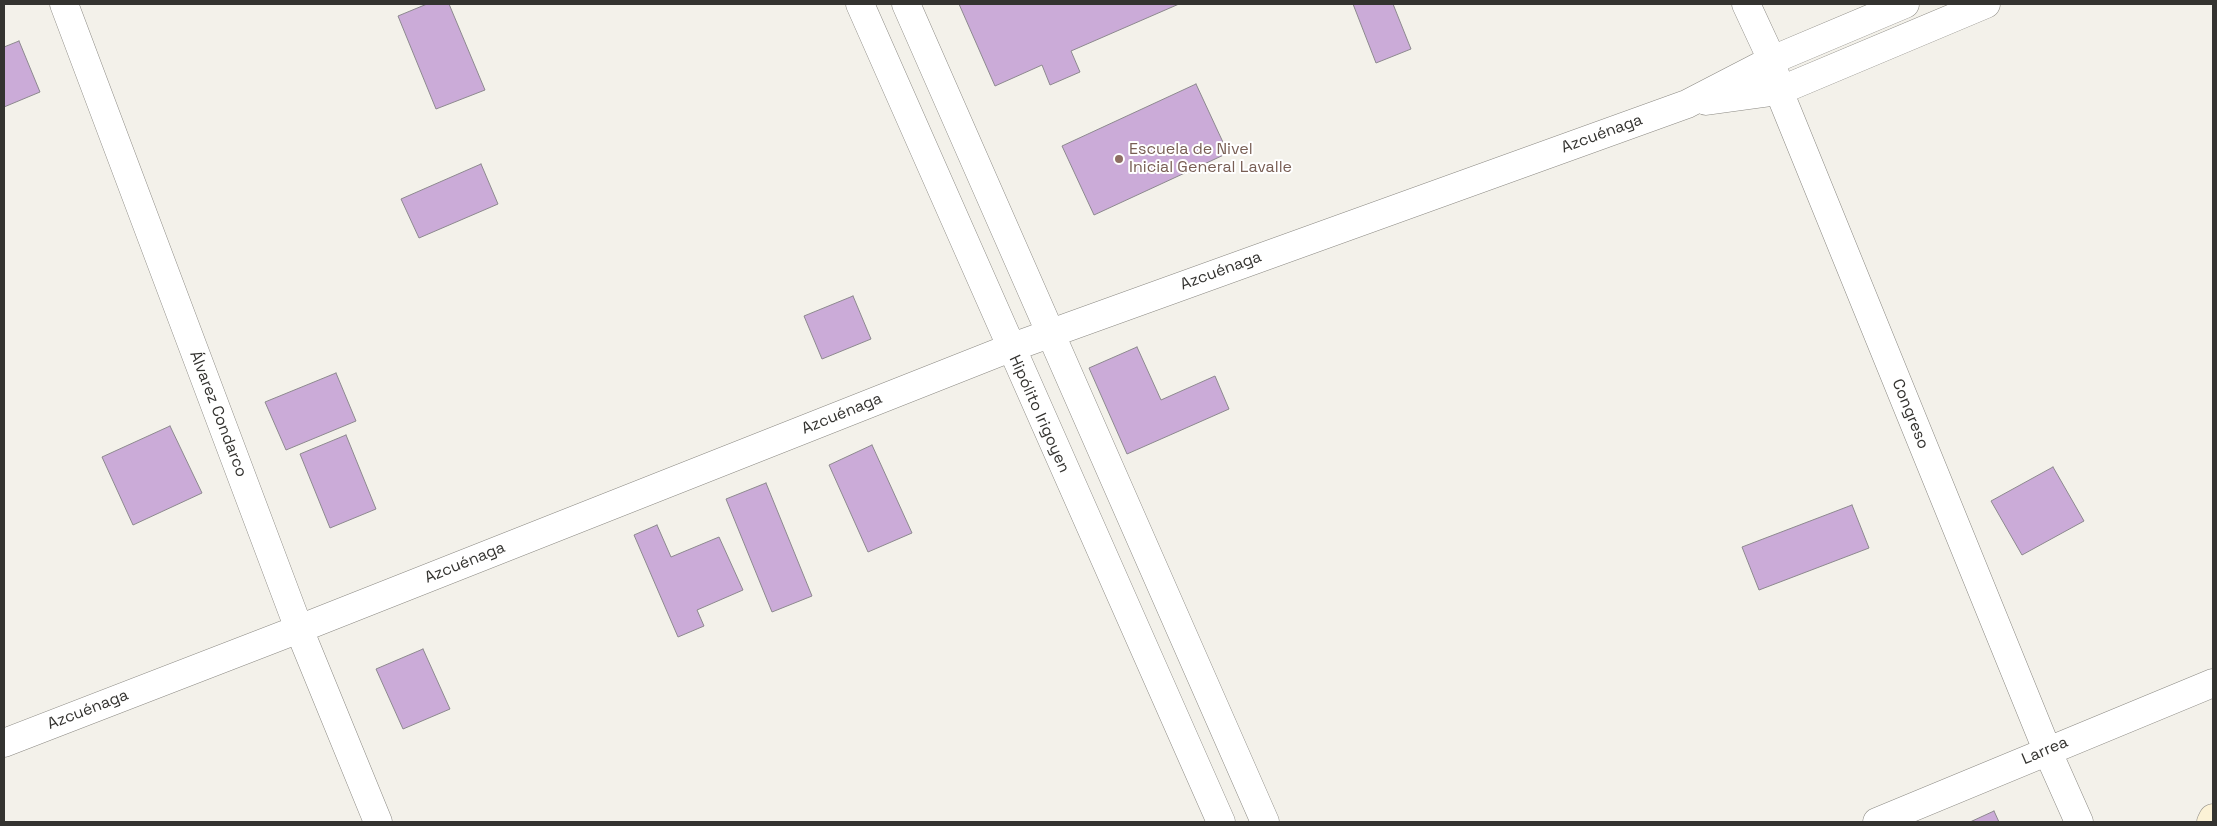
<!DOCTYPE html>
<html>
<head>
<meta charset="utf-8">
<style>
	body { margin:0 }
	#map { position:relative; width:2217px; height:826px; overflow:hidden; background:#f3f1ea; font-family:"Space Grotesk",sans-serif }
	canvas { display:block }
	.frame { position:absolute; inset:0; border:5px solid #343330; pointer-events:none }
</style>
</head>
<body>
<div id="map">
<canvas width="2217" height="826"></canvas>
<div class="frame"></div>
</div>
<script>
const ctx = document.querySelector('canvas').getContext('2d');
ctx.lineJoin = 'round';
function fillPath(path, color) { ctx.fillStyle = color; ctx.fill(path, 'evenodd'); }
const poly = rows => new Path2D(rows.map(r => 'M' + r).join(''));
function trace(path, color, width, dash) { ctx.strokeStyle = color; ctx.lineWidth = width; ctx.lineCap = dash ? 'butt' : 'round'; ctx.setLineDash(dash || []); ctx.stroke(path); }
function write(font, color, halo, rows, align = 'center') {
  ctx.font = font + ' "Space Grotesk",sans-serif'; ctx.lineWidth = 4; ctx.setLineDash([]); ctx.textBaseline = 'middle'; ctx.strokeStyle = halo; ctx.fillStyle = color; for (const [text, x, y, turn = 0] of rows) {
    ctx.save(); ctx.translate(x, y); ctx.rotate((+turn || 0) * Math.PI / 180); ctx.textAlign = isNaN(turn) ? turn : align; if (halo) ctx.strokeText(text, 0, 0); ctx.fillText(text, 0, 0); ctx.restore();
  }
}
const building = poly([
	[427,4,449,4,485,90,436,109,398,16,427,4],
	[959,4,1179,4,1071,51,1080,72,1050,85,1042,65,995,86,959,4],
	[1353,4,1393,4,1411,49,1376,63,1353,4],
	[19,41,40,92,4,107,4,47,19,41],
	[1196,84,1228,153,1094,215,1062,146,1196,84],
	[481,164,498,204,419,238,401,199,481,164],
	[853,296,871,339,822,359,804,316,853,296],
	[1137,347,1161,400,1215,376,1229,409,1127,454,1089,368,1137,347],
	[336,373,356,421,286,450,265,402,336,373],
	[170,426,202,493,133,525,102,457,170,426],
	[346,435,376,509,330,528,300,454,346,435],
	[872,445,912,533,868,552,829,465,872,445],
	[2053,467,2084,521,2022,555,1991,501,2053,467],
	[766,483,812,596,772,612,726,499,766,483],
	[1852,505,1869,548,1759,590,1742,547,1852,505],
	[657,525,671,557,719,537,743,590,697,610,704,626,678,637,634,535,657,525],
	[423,649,450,709,403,729,376,669,423,649],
	[1994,811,1999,822,1970,822,1994,811]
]);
fillPath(building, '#cbabd8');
trace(building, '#8c888e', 1);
const street = poly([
	[64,4,299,629,378,822],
	[860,4,1221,822],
	[906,4,1265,822],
	[1746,4,1772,60,1779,91,2047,750,2079,822],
	[1706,101,1779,91,1986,4],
	[4,743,299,629,1010,348,1687,104,1772,60,1905,4],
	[1877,822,2213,683]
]);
const secondary = poly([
	[2211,822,2213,818]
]);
trace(street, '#8b8983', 29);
trace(secondary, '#8b8983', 29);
trace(street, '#fff', 28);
trace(secondary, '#fcf2d6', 28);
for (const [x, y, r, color] of [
	[1119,159,5,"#8d6e63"]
]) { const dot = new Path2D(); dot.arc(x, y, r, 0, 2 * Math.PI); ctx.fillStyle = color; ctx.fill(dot); trace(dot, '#fff', 2); }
write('16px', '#343330', '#fff', [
	["Azcuénaga",1602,134,-20],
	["Azcuénaga",1221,271,-20],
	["Álvarez Condarco",218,414,69],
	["Azcuénaga",842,414,-22],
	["Hipólito Irigoyen",1039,414,66],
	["Congreso",1910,414,68],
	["Azcuénaga",465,563,-22],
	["Azcuénaga",88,710,-21],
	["Larrea",2045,751,-23]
]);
write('16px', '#785e54', '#fff', [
	["Escuela de Nivel",1129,150],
	["Inicial General Lavalle",1129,168]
], 'left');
</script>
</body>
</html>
